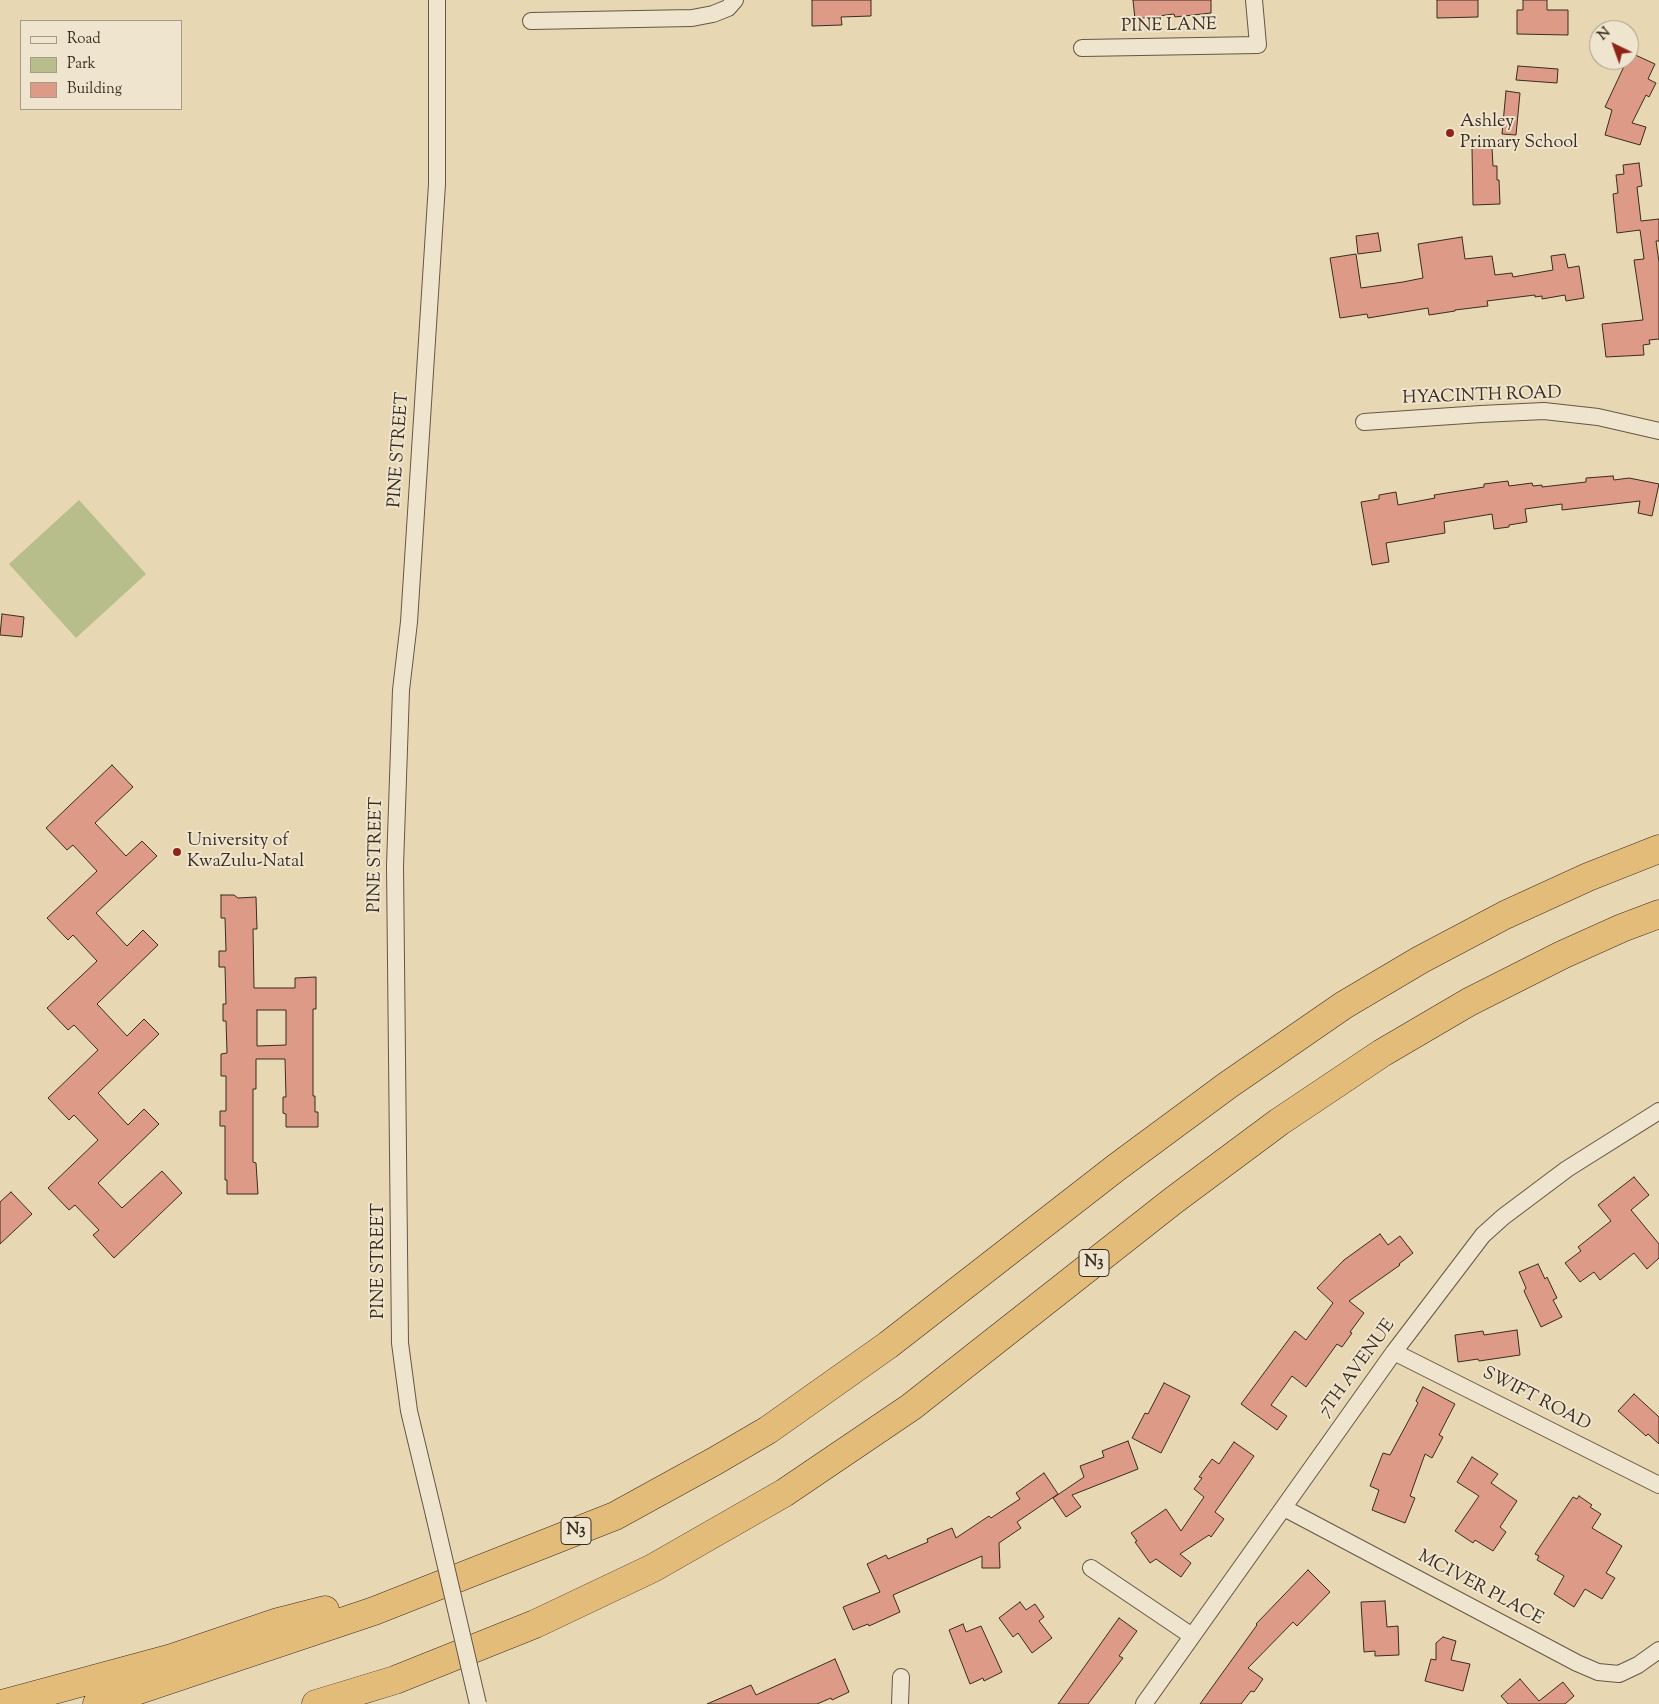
<!DOCTYPE html>
<html>
<head>
<meta charset="utf-8">
<style>
	body { margin:0 }
	#map { position:relative; width:1659px; height:1704px; overflow:hidden; background:#e7d7b3; font-family:"Sorts Mill Goudy",serif }
	canvas { display:block }
	.legend { position:absolute; left:20px; top:20px; width:162px; height:90px; box-sizing:border-box; background:#efe5ce; border:1px solid #a69b89; margin:0; padding:6px 9px; list-style:none; font-size:15px; color:#392c21 }
	.legend li { display:flex; align-items:center; gap:10px; height:25px }
	.legend b { width:25px; border:1px solid #a69b89 }
	.north { position:absolute; left:1589px; top:20px; width:50px; height:50px; box-sizing:border-box; background:#efe5ce; border:1px solid #a69b89; border-radius:50%; rotate:318deg; font-size:14px; font-weight:700; line-height:20px; text-align:center; color:#392c21 }
	.north::after { content:''; display:block; margin:auto; width:18px; height:22px; background:#8f2418; clip-path:polygon(50% 0,100% 100%,50% 72%,0 100%) }
</style>
</head>
<body>
<div id="map">
<canvas width="1659" height="1704"></canvas>
<ul class="legend">
<li><b style="height:6px;background:#efe5ce"></b>Road</li>
<li><b style="height:14px;background:#b7be8b"></b>Park</li>
<li><b style="height:14px;background:#dd9a86"></b>Building</li>
</ul>
<div class="north">N</div>
</div>
<script>
const ctx = document.querySelector('canvas').getContext('2d');
ctx.lineJoin = 'round';
function fillPath(path, color) { ctx.fillStyle = color; ctx.fill(path, 'evenodd'); }
const poly = rows => new Path2D(rows.map(r => 'M' + r).join(''));
function trace(path, color, width, dash) { ctx.strokeStyle = color; ctx.lineWidth = width; ctx.lineCap = dash ? 'butt' : 'round'; ctx.setLineDash(dash || []); ctx.stroke(path); }
function write(font, color, halo, rows, align = 'center') {
  ctx.font = font + ' "Sorts Mill Goudy",serif'; ctx.lineWidth = 4; ctx.setLineDash([]); ctx.textBaseline = 'middle'; ctx.strokeStyle = halo; ctx.fillStyle = color; for (const [text, x, y, turn = 0] of rows) {
    ctx.save(); ctx.translate(x, y); ctx.rotate((+turn || 0) * Math.PI / 180); ctx.textAlign = isNaN(turn) ? turn : align; if (halo) ctx.strokeText(text, 0, 0); ctx.fillText(text, 0, 0); ctx.restore();
  }
}
fillPath(poly([
	[79,500,146,574,76,638,9,564]
]), '#b7be8b');
const building = poly([
	[812,0,871,0,871,16,841,17,842,25,812,26,812,0],
	[1133,0,1211,0,1211,13,1175,17,1174,14,1135,19,1133,0],
	[1437,0,1478,0,1478,17,1437,18,1437,0],
	[1523,0,1547,0,1547,10,1568,10,1568,35,1517,34,1517,10,1523,10,1523,0],
	[1631,53,1655,64,1648,79,1656,83,1649,97,1646,95,1632,123,1646,127,1640,145,1605,135,1612,110,1605,107,1627,60,1629,60,1631,53],
	[1518,66,1558,69,1557,83,1516,80,1518,66],
	[1506,91,1520,93,1516,135,1502,134,1506,91],
	[1472,148,1492,148,1493,166,1497,166,1497,180,1499,180,1500,204,1473,205,1472,148],
	[1639,163,1642,186,1637,187,1641,221,1659,219,1659,241,1656,241,1659,262,1659,339,1649,340,1650,344,1643,345,1644,355,1606,357,1602,324,1643,320,1634,260,1644,259,1640,230,1617,233,1613,194,1618,193,1616,175,1624,174,1623,165,1639,163],
	[1378,233,1381,251,1358,254,1356,236,1378,233],
	[1462,237,1465,259,1492,256,1495,275,1512,273,1513,277,1553,270,1551,256,1565,254,1568,268,1579,266,1584,298,1566,301,1565,295,1542,299,1542,296,1535,297,1535,295,1487,301,1488,306,1455,310,1455,311,1429,315,1428,308,1368,318,1367,314,1340,318,1330,258,1356,254,1361,288,1403,282,1423,278,1418,244,1462,237],
	[1613,476,1614,480,1629,478,1659,484,1652,516,1638,513,1640,501,1562,510,1562,504,1525,509,1527,522,1509,525,1509,527,1494,529,1492,514,1444,522,1445,533,1386,543,1389,562,1372,565,1361,502,1379,499,1379,495,1396,492,1398,505,1435,498,1434,495,1484,487,1484,484,1508,481,1509,486,1532,483,1533,486,1542,485,1542,487,1586,482,1586,478,1613,476],
	[2,614,24,617,22,637,0,635,2,614],
	[112,765,133,787,95,823,126,856,142,841,157,856,96,913,127,946,143,930,158,945,97,1004,127,1036,144,1019,159,1034,98,1093,128,1125,144,1109,159,1124,98,1183,122,1208,162,1171,182,1193,114,1258,93,1235,99,1230,75,1205,69,1210,48,1188,98,1140,74,1115,69,1120,48,1098,98,1050,74,1025,68,1030,47,1008,97,961,73,935,68,940,47,918,97,871,73,845,67,850,46,828,112,765],
	[221,895,234,895,238,898,256,897,257,929,253,929,254,988,295,988,295,978,316,977,316,1009,313,1009,313,1096,315,1096,315,1112,318,1112,318,1127,286,1127,286,1114,283,1113,283,1097,286,1097,285,1059,256,1059,256,1089,253,1089,253,1162,256,1163,258,1194,227,1194,227,1180,225,1180,225,1126,220,1126,220,1111,226,1111,226,1076,221,1076,221,1054,227,1053,226,1021,223,1021,223,1004,226,1004,225,967,219,967,219,951,226,951,225,918,221,918,221,895],
	[257,1010,286,1010,286,1045,257,1046,257,1010],
	[1634,1177,1649,1195,1631,1210,1659,1244,1659,1258,1647,1269,1634,1253,1600,1280,1594,1272,1580,1282,1565,1263,1581,1251,1578,1247,1611,1221,1598,1205,1634,1177],
	[11,1192,32,1214,0,1244,0,1202,11,1192],
	[1380,1234,1388,1245,1400,1236,1413,1253,1399,1264,1400,1265,1349,1301,1364,1313,1350,1332,1352,1333,1342,1347,1337,1344,1306,1387,1292,1376,1271,1405,1287,1416,1277,1430,1241,1404,1295,1331,1306,1340,1333,1303,1317,1288,1344,1260,1380,1234],
	[1538,1264,1545,1279,1547,1277,1557,1298,1553,1300,1562,1317,1541,1327,1524,1291,1526,1288,1519,1272,1538,1264],
	[1517,1330,1520,1355,1479,1361,1478,1359,1458,1362,1455,1335,1483,1331,1484,1335,1517,1330],
	[1164,1383,1190,1396,1161,1453,1132,1438,1145,1413,1148,1414,1164,1383],
	[1423,1387,1455,1404,1439,1435,1443,1437,1432,1458,1425,1454,1410,1496,1415,1498,1405,1523,1372,1510,1379,1490,1370,1486,1383,1453,1390,1455,1418,1403,1416,1401,1423,1387],
	[1634,1394,1659,1417,1659,1444,1648,1434,1646,1436,1618,1411,1634,1394],
	[1128,1441,1138,1469,1072,1495,1081,1507,1066,1517,1053,1498,1084,1477,1080,1466,1104,1457,1102,1451,1128,1441],
	[1234,1442,1254,1456,1215,1512,1224,1519,1211,1537,1209,1535,1180,1554,1191,1563,1181,1577,1156,1559,1150,1563,1135,1542,1137,1541,1131,1533,1166,1509,1181,1531,1204,1497,1194,1489,1202,1478,1199,1477,1212,1459,1219,1464,1234,1442],
	[1472,1457,1498,1474,1491,1483,1517,1501,1500,1527,1506,1532,1493,1551,1475,1540,1473,1543,1455,1531,1479,1496,1457,1482,1472,1457],
	[1044,1473,1058,1494,1017,1522,1021,1528,999,1543,1000,1568,982,1568,982,1556,893,1595,900,1612,869,1626,868,1624,853,1630,843,1607,880,1592,867,1564,886,1555,888,1559,928,1542,927,1539,952,1528,956,1538,989,1516,991,1518,1020,1499,1016,1493,1044,1473],
	[1579,1496,1592,1505,1590,1507,1601,1514,1592,1528,1622,1546,1606,1573,1615,1578,1602,1599,1585,1589,1574,1607,1554,1594,1564,1576,1537,1560,1539,1556,1535,1554,1573,1497,1577,1499,1579,1496],
	[1308,1570,1330,1592,1297,1626,1293,1622,1248,1668,1263,1679,1254,1692,1251,1691,1241,1704,1200,1704,1257,1625,1256,1624,1308,1570],
	[1385,1601,1387,1627,1398,1626,1399,1655,1375,1656,1375,1651,1364,1652,1361,1602,1385,1601],
	[1020,1602,1026,1610,1035,1604,1044,1617,1039,1621,1052,1638,1032,1653,1018,1633,1013,1637,999,1618,1020,1602],
	[1119,1618,1137,1631,1119,1656,1123,1658,1088,1704,1058,1704,1119,1618],
	[963,1624,966,1632,981,1626,1002,1672,984,1681,983,1678,970,1684,949,1630,963,1624],
	[1443,1637,1456,1641,1451,1660,1470,1664,1463,1691,1425,1681,1431,1659,1436,1660,1436,1643,1443,1637],
	[835,1659,849,1692,832,1700,831,1698,817,1704,707,1704,751,1685,756,1695,835,1659],
	[1520,1679,1539,1701,1563,1682,1574,1696,1565,1704,1508,1704,1501,1696,1520,1679]
]);
fillPath(building, '#dd9a86');
trace(building, '#392c21', 1);
const minor = poly([
	[531,21,692,18,713,14,728,8,735,0],
	[1082,48,1258,45,1254,0],
	[1364,422,1481,414,1544,411,1598,417,1659,431],
	[1394,1352,1659,1485],
	[1284,1508,1577,1663,1598,1672,1619,1674,1638,1665,1659,1650],
	[434,1515,409,1411,400,1343,395,866,401,690,409,622,437,184,437,0],
	[1091,1568,1192,1636],
	[900,1704,901,1677],
	[1144,1704,1394,1352,1483,1235,1503,1217,1567,1169,1659,1111]
]);
const motorway = poly([
	[2,1704,172,1658,278,1622,325,1610],
	[97,1704,374,1611,615,1516,715,1461,768,1430,888,1345,1117,1167,1228,1085,1344,1005,1420,960,1505,915,1588,877,1659,849],
	[316,1704,395,1680,535,1624,653,1568,784,1493,911,1407,1174,1200,1279,1122,1382,1053,1469,1002,1562,955,1622,928,1659,914]
]);
trace(minor, '#645746', 18);
trace(motorway, '#392c21', 29);
trace(minor, '#efe5ce', 16);
trace(motorway, '#e4bc7a', 28);
const minorBridge = poly([
	[434,1515,478,1704]
]);
trace(minorBridge, '#645746', 18, []);
trace(minorBridge, '#efe5ce', 16);
for (const [x, y, r, color] of [
	[1450,133,5,"#8f2418"],
	[177,852,5,"#8f2418"]
]) { const dot = new Path2D(); dot.arc(x, y, r, 0, 2 * Math.PI); ctx.fillStyle = color; ctx.fill(dot); trace(dot, '#efe5ce', 2); }
for (const [x, y, w] of [
	[1094,1263,30],
	[576,1531,30]
]) { const box = new Path2D(); box.roundRect(x - w / 2, y - 13.5, w, 27, 4); ctx.fillStyle = '#efe5ce'; ctx.fill(box); trace(box, '#392c21', 1); }
write('bold 16px', '#392c21', null, [
	["N3",1094,1263],
	["N3",576,1531]
]);
write('18px', '#392c21', '#efe5ce', [
	["PINE LANE",1169,27,-1],
	["HYACINTH ROAD",1482,397,-2],
	["PINE STREET",400,450,-86],
	["PINE STREET",377,855,-89],
	["PINE STREET",380,1261,-90],
	["7TH AVENUE",1358,1369,-54],
	["SWIFT ROAD",1536,1400,27],
	["MCIVER PLACE",1480,1589,28]
]);
write('18px', '#392c21', '#efe5ce', [
	["Ashley",1460,123],
	["Primary School",1460,144],
	["University of",187,842],
	["KwaZulu-Natal",187,863]
], 'left');
</script>
</body>
</html>
